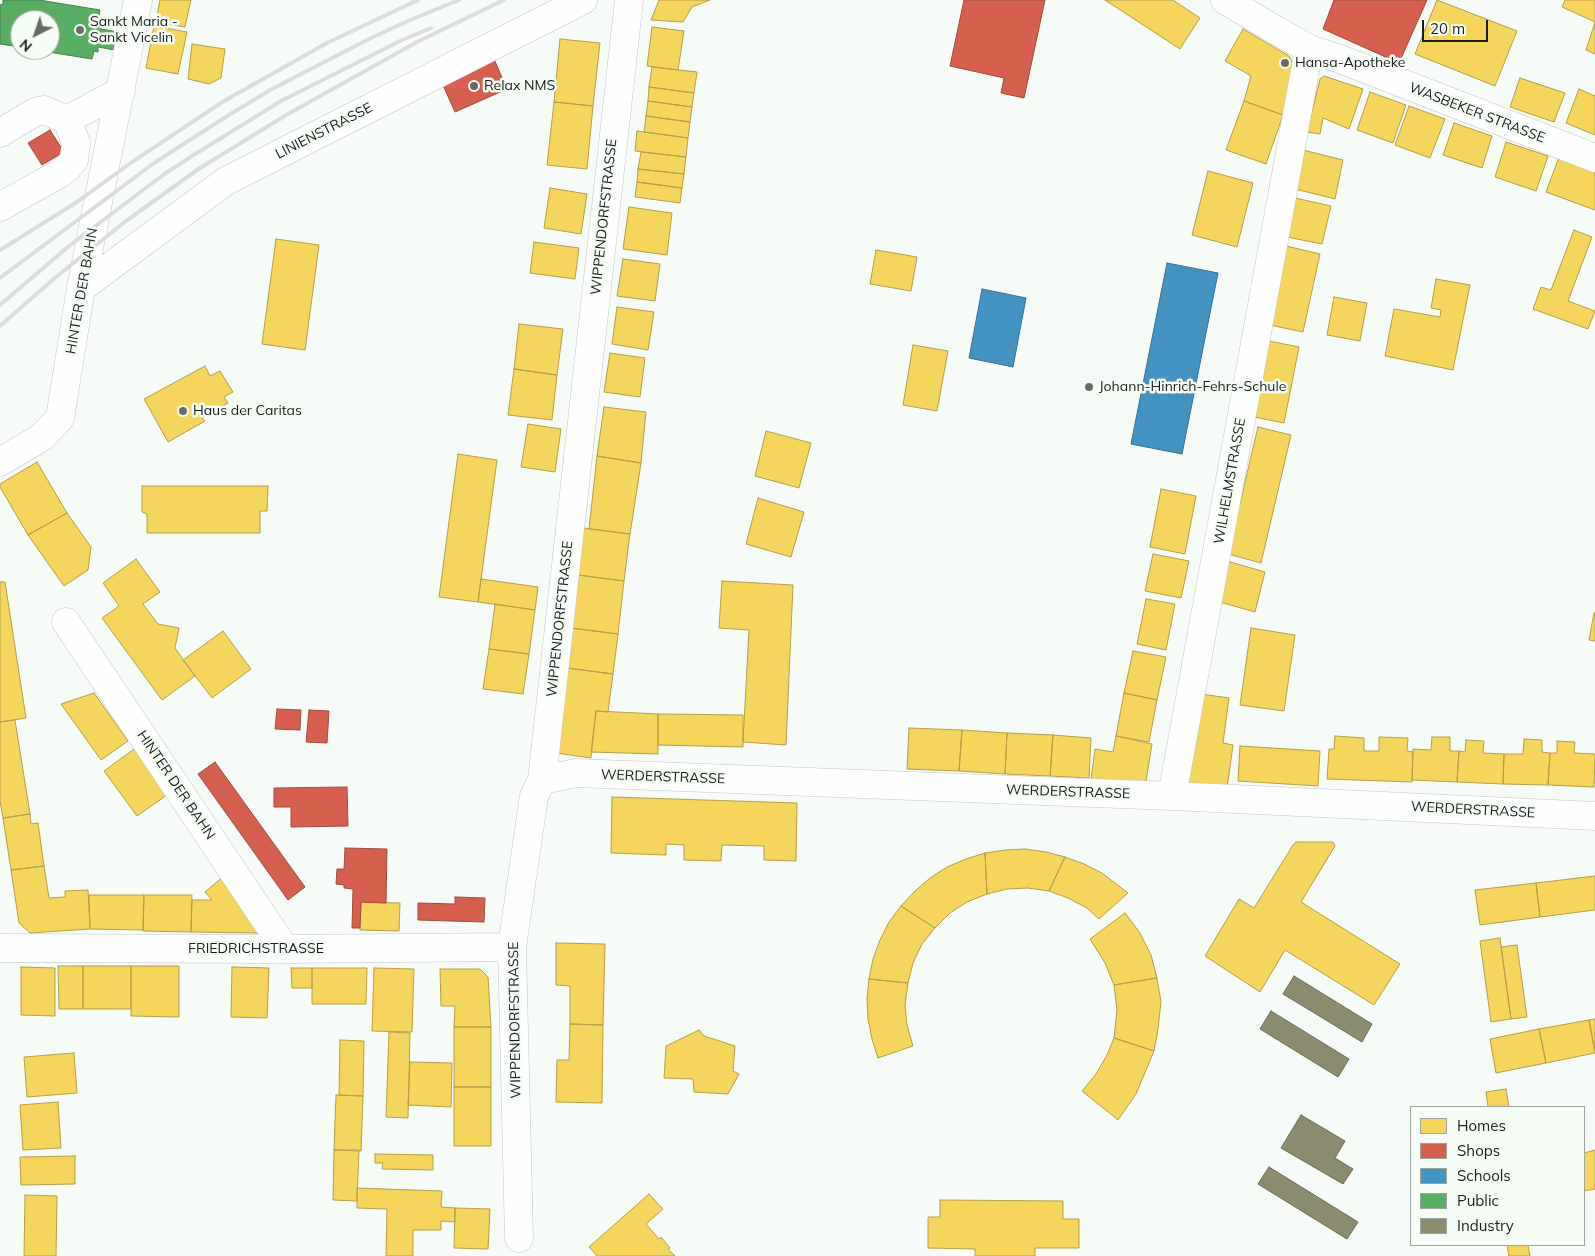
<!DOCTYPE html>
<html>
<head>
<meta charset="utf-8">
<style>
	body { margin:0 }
	#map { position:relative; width:1595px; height:1256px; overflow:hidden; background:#f7fbf7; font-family:Mulish,sans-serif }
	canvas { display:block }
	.legend { position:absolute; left:1410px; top:1106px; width:175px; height:140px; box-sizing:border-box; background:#f5fdf6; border:1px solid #9ea39e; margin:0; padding:6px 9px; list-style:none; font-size:15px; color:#1b1d1b }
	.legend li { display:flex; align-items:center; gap:10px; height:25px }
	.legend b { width:25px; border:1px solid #9ea39e }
	.north { position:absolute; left:10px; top:10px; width:50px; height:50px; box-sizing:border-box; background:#f5fdf6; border:1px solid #9ea39e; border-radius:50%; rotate:221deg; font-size:14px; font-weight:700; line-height:20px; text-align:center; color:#1b1d1b }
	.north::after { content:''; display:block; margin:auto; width:18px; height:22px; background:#686b68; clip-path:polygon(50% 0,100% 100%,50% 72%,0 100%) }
	.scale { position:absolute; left:1422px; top:20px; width:66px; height:22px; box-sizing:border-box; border:2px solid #1b1d1b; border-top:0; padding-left:6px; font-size:15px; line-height:18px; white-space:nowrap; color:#1b1d1b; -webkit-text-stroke:4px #f5fdf6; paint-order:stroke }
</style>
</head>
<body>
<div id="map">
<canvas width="1595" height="1256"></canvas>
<ul class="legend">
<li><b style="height:14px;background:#f6d55c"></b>Homes</li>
<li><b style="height:14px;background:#d6604d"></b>Shops</li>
<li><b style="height:14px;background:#4393c3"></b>Schools</li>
<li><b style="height:14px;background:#5aae61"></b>Public</li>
<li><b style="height:14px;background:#8c8c6e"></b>Industry</li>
</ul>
<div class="north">N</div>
<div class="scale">20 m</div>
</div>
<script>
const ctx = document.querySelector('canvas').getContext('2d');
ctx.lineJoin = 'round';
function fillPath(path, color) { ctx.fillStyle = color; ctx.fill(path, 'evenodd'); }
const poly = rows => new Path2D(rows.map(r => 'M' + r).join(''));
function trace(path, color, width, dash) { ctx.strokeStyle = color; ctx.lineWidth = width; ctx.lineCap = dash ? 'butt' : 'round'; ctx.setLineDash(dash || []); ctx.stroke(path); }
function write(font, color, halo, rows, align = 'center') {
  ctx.font = font + ' Mulish,sans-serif'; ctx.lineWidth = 5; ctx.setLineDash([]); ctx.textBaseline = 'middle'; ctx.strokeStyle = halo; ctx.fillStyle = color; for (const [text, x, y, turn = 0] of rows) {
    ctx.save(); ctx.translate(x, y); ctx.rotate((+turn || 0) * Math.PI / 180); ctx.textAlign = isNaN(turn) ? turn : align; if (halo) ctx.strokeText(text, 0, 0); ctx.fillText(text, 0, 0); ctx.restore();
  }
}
const homes = poly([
	[160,0,191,0,185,27,156,22,160,0],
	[659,0,710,0,692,7,683,22,651,20,659,0],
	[1105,0,1173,0,1200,18,1180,49,1105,0],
	[1437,0,1517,31,1495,86,1415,54,1437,0],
	[1565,0,1595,0,1595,22,1562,7,1565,0],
	[1595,22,1595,54,1586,50,1595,22],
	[154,26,187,32,178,74,146,68,154,26],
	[652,27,684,31,678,70,647,66,652,27],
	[1243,29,1289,56,1296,70,1283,115,1244,101,1251,76,1225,61,1243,29],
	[560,39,600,43,593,106,554,102,560,39],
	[192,44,225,49,221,78,209,84,188,79,192,44],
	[652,67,697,72,694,93,649,87,652,67],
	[1324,76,1363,89,1349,129,1323,118,1320,134,1307,132,1320,79,1324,76],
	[1520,78,1565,93,1554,122,1510,107,1520,78],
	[649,87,694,93,692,107,648,101,649,87],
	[1579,89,1595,96,1595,135,1566,123,1579,89],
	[1370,92,1406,105,1393,143,1357,130,1370,92],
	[648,101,692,107,690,122,646,116,648,101],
	[1244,101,1283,115,1266,164,1226,150,1244,101],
	[554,102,593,106,587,169,547,165,554,102],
	[1409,106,1445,119,1430,158,1395,145,1409,106],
	[646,116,690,122,688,138,644,132,646,116],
	[1454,123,1492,136,1482,168,1443,155,1454,123],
	[637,131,688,138,686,157,635,151,637,131],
	[1506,142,1548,156,1536,191,1495,177,1506,142],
	[1303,150,1343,160,1335,199,1295,189,1303,150],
	[641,152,686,157,684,174,638,169,641,152],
	[1559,157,1595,171,1595,210,1546,192,1559,157],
	[638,169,684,174,682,188,637,182,638,169],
	[1208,171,1253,183,1237,247,1192,235,1208,171],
	[637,182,682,188,680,203,635,197,637,182],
	[550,188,587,194,581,234,544,228,550,188],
	[1295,198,1331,206,1322,244,1287,237,1295,198],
	[629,207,672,213,667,255,623,249,629,207],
	[1574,230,1592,237,1568,301,1595,311,1588,329,1533,309,1541,287,1551,290,1574,230],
	[276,239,319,245,305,350,262,344,276,239],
	[534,242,579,248,575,279,530,273,534,242],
	[1286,246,1320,254,1303,332,1270,325,1286,246],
	[876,250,917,257,911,291,870,284,876,250],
	[623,259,660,264,655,301,617,296,623,259],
	[1436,279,1470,285,1453,370,1385,356,1394,309,1440,317,1441,310,1431,308,1436,279],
	[1334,297,1367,303,1360,341,1327,335,1334,297],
	[617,307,654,312,648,350,612,344,617,307],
	[519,324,563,329,557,375,514,369,519,324],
	[1269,341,1299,347,1284,423,1254,417,1269,341],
	[913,345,948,351,937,411,903,405,913,345],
	[610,353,645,358,640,397,604,392,610,353],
	[205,366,210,376,220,371,233,392,224,397,228,403,202,418,205,421,168,442,144,399,205,366],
	[514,369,557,375,552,420,508,415,514,369],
	[604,407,646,412,641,463,597,456,604,407],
	[528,424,561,429,555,472,521,467,528,424],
	[1258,427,1291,435,1261,563,1228,554,1258,427],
	[766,431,811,443,799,488,755,476,766,431],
	[458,454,497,460,478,602,439,597,458,454],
	[597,456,641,463,630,534,589,529,597,456],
	[37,462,67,513,28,535,0,487,0,484,37,462],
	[142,486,268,486,267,511,260,511,260,533,147,533,147,514,142,512,142,486],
	[1161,489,1196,496,1185,554,1150,547,1161,489],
	[758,498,804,512,791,557,746,544,758,498],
	[67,513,91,547,88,570,64,586,28,535,67,513],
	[584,528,630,534,624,581,578,575,584,528],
	[1153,554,1189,561,1181,598,1145,591,1153,554],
	[136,559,160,592,143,604,158,624,179,628,175,648,195,676,162,700,102,618,119,606,103,583,136,559],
	[1227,561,1265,572,1255,612,1216,601,1227,561],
	[578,575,624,581,618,634,571,628,578,575],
	[481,579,538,587,535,610,478,602,481,579],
	[722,581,793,585,786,745,743,742,749,630,719,628,722,581],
	[0,582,5,582,26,718,0,722,0,582],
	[1146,599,1175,604,1166,650,1137,644,1146,599],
	[495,604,535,610,529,654,489,649,495,604],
	[1594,613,1595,613,1595,641,1589,640,1594,613],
	[571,628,618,634,613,674,567,668,571,628],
	[1251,628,1295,635,1284,711,1240,705,1251,628],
	[223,631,251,669,212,698,183,660,223,631],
	[489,649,529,654,523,694,483,689,489,649],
	[1133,651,1166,657,1157,700,1124,693,1133,651],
	[567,668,613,674,608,712,596,711,591,758,556,753,567,668],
	[94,693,128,741,101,760,61,704,94,693],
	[1124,693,1157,700,1149,742,1116,736,1124,693],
	[1201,694,1229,698,1223,743,1233,745,1227,789,1187,783,1201,694],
	[596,711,658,714,658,754,591,752,596,711],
	[658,714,743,715,743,747,658,745,658,714],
	[15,720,30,814,3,818,0,801,0,722,15,720],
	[909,728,962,730,959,771,907,769,909,728],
	[962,730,1007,733,1005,774,959,771,962,730],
	[1007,733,1053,735,1050,776,1005,774,1007,733],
	[1053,735,1091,738,1089,778,1050,776,1053,735],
	[1116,736,1152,744,1145,787,1091,780,1095,749,1113,752,1116,736],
	[1335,736,1364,738,1364,751,1379,751,1379,737,1408,738,1407,751,1413,752,1412,782,1327,779,1329,749,1334,749,1335,736],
	[1432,737,1450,737,1450,751,1459,751,1457,782,1412,780,1413,749,1431,750,1432,737],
	[1524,739,1542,740,1542,752,1550,753,1548,785,1503,784,1504,754,1523,754,1524,739],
	[1466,740,1484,741,1483,753,1504,754,1503,784,1457,782,1459,751,1465,752,1466,740],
	[1557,741,1575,742,1574,753,1595,754,1594,787,1548,785,1550,753,1557,753,1557,741],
	[1240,746,1320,751,1318,786,1238,781,1240,746],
	[134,749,167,795,137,816,104,771,134,749],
	[612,797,797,803,796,861,764,860,764,846,722,845,721,861,684,860,684,845,666,844,666,855,611,853,612,797],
	[30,814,31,824,38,823,44,866,11,870,3,818,30,814],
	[1296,842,1333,842,1335,846,1301,902,1400,964,1374,1005,1285,950,1260,992,1205,956,1239,899,1254,908,1293,845,1296,842],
	[1025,849,1046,852,1065,857,1049,891,1028,888,1007,889,987,894,985,853,1005,850,1025,849],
	[985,853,987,894,967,902,950,913,935,928,901,906,915,891,930,878,947,867,966,859,985,853],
	[1065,857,1084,864,1102,873,1128,893,1099,919,1087,908,1068,898,1049,891,1065,857],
	[44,866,49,898,65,897,65,891,88,890,90,929,30,933,19,923,11,870,44,866],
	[224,876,253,917,258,933,191,932,192,900,212,900,205,892,224,876],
	[1595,876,1595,910,1540,917,1536,883,1595,876],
	[1536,883,1540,917,1480,925,1475,890,1536,883],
	[89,895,144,895,143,930,90,929,89,895],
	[144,895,192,895,191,932,143,931,144,895],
	[361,902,400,903,399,931,360,930,361,902],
	[901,906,935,928,922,944,913,963,908,983,869,979,873,959,880,940,889,922,901,906],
	[1125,913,1140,933,1151,955,1157,978,1114,985,1105,963,1090,939,1125,913],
	[1500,938,1511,1019,1491,1022,1480,941,1500,938],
	[556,943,605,944,603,1025,570,1024,570,986,556,985,556,943],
	[1517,945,1527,1017,1511,1019,1501,947,1517,945],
	[58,966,83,966,83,1009,59,1009,58,966],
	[83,966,131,966,131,1009,83,1009,83,966],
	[131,966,179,966,179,1017,131,1016,131,966],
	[21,967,55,968,55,1016,21,1015,21,967],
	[232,967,269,968,267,1018,231,1017,232,967],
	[291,968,312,968,312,988,292,988,291,968],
	[312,968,367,968,366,1004,312,1004,312,968],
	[374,968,414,969,412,1032,372,1031,374,968],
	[440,969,480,969,488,977,491,1027,454,1027,455,1006,441,1006,440,969],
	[1157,978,1161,1002,1158,1029,1154,1051,1114,1038,1117,1010,1114,985,1157,978],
	[869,979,908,983,905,1005,907,1025,913,1046,878,1058,872,1039,868,1019,867,999,869,979],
	[1595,1019,1595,1053,1589,1020,1595,1019],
	[1589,1020,1595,1053,1546,1063,1539,1029,1589,1020],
	[570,1024,603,1025,602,1103,556,1102,557,1060,569,1060,570,1024],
	[454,1027,491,1027,491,1087,454,1087,454,1027],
	[1539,1029,1546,1063,1496,1073,1490,1039,1539,1029],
	[699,1030,704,1036,735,1046,733,1071,739,1074,728,1094,694,1092,693,1079,664,1078,666,1046,699,1030],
	[389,1032,410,1033,408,1118,386,1117,389,1032],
	[1114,1038,1154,1051,1136,1094,1118,1120,1082,1091,1096,1074,1107,1055,1114,1038],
	[340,1040,364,1041,363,1096,339,1095,340,1040],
	[74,1053,77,1093,27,1097,24,1057,74,1053],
	[410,1062,452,1063,451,1107,408,1105,410,1062],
	[454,1087,491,1087,491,1146,454,1146,454,1087],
	[1506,1089,1509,1107,1488,1107,1486,1092,1506,1089],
	[336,1095,363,1096,361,1151,334,1150,336,1095],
	[58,1102,61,1148,23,1150,20,1105,58,1102],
	[334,1150,359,1150,357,1201,333,1200,334,1150],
	[1595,1150,1595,1189,1584,1191,1584,1153,1595,1150],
	[375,1154,433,1155,433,1170,382,1169,383,1163,375,1163,375,1154],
	[75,1156,75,1184,21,1185,20,1157,75,1156],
	[357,1188,442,1191,441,1207,455,1208,455,1222,441,1221,441,1230,413,1230,413,1256,386,1256,387,1209,357,1208,357,1188],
	[649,1194,663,1209,646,1224,659,1239,661,1237,670,1248,668,1249,675,1256,597,1256,589,1247,649,1194],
	[25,1195,57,1196,56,1256,24,1256,25,1195],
	[940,1200,1063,1201,1063,1219,1079,1219,1079,1248,1035,1248,1035,1256,975,1256,975,1249,928,1248,928,1217,940,1217,940,1200],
	[455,1208,490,1209,488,1249,454,1248,455,1208],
	[1507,1245,1528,1245,1530,1256,1509,1256,1507,1245]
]);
fillPath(homes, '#f6d55c');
trace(homes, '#b49e48', 1);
const shops = poly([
	[964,0,1045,0,1024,98,1001,93,1004,78,950,66,964,0],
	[1334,0,1427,0,1399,63,1323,29,1334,0],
	[494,59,507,89,455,112,442,83,494,59],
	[50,130,64,152,42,165,28,143,50,130],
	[277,709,301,710,300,730,275,729,277,709],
	[309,710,329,711,327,743,306,742,309,710],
	[215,762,305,887,288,900,198,774,215,762],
	[347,787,348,826,291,827,291,807,274,807,274,788,347,787],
	[345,848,387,849,386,903,361,902,360,928,352,928,353,889,344,888,344,885,336,884,337,869,344,869,345,848],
	[455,897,485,898,484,922,418,920,418,903,455,904,455,897]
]);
fillPath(shops, '#d6604d');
trace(shops, '#9e4c3e', 1);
const schools = poly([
	[1167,263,1218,273,1182,454,1131,444,1167,263],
	[982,289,1026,298,1013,367,969,358,982,289]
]);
fillPath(schools, '#4393c3');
trace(schools, '#377091', 1);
const public = poly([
	[3,0,39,0,100,10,98,22,103,23,101,29,118,32,115,50,98,47,98,52,94,51,92,59,36,50,50,50,50,20,20,20,20,47,0,44,0,5,3,4,3,0]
]);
fillPath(public, '#5aae61');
trace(public, '#47824c', 1);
const industry = poly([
	[1294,976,1372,1024,1362,1042,1283,994,1294,976],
	[1271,1011,1349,1059,1338,1077,1260,1029,1271,1011],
	[1301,1115,1345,1141,1335,1158,1353,1169,1343,1184,1281,1148,1301,1115],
	[1269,1167,1358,1222,1347,1239,1258,1184,1269,1167]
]);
fillPath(industry, '#8c8c6e');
trace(industry, '#6a6b55', 1);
const minor = poly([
	[1225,0,1267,25,1309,49,1340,59,1595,158],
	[67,120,121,91],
	[0,133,35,112,44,110,67,120,76,143,74,160,67,168,59,174,0,207],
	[81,288,226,181,583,0],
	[0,462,42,437,60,418,81,288,138,0],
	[66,622,285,949],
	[542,780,576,773,1172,796,1595,816],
	[1172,796,1309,49],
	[0,948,285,949,512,947],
	[519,1238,512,947,534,796,542,780,629,0]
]);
trace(minor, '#c2c5c2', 29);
trace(minor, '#fefefe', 28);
trace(poly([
	[0,250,77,202,132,162,224,101,327,43,418,0],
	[0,278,154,163,232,113,272,89,371,38,408,21,459,0],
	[0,305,69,246,163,175,192,156,281,101,402,40,431,28],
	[0,326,56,277,126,221,200,168,288,114,417,42,504,0]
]), '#dadbda', 4);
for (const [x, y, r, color] of [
	[80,30,5,"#686b68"],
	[1285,63,5,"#686b68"],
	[474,86,5,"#686b68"],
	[1089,387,5,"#686b68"],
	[183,411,5,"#686b68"]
]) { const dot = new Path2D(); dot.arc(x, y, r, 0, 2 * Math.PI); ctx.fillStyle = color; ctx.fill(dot); trace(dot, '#f5fdf6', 2); }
write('14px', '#1b1d1b', '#f5fdf6', [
	["Sankt Maria -",90,22],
	["Sankt Vicelin",90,38],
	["Hansa-Apotheke",1295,63],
	["Relax NMS",484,86],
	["Johann-Hinrich-Fehrs-Schule",1099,387],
	["Haus der Caritas",193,411]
], 'left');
write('14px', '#1b1d1b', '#f5fdf6', [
	["WASBEKER STRASSE",1477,113,21],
	["LINIENSTRASSE",324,131,-27],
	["WIPPENDORFSTRASSE",604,217,-84],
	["HINTER DER BAHN",82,291,-80],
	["WILHELMSTRASSE",1230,481,-80],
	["WIPPENDORFSTRASSE",560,619,-84],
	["WERDERSTRASSE",663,777,2],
	["HINTER DER BAHN",176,785,56],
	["WERDERSTRASSE",1068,792,2],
	["WERDERSTRASSE",1473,810,3],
	["FRIEDRICHSTRASSE",256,949],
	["WIPPENDORFSTRASSE",515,1020,-91]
]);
</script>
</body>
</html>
